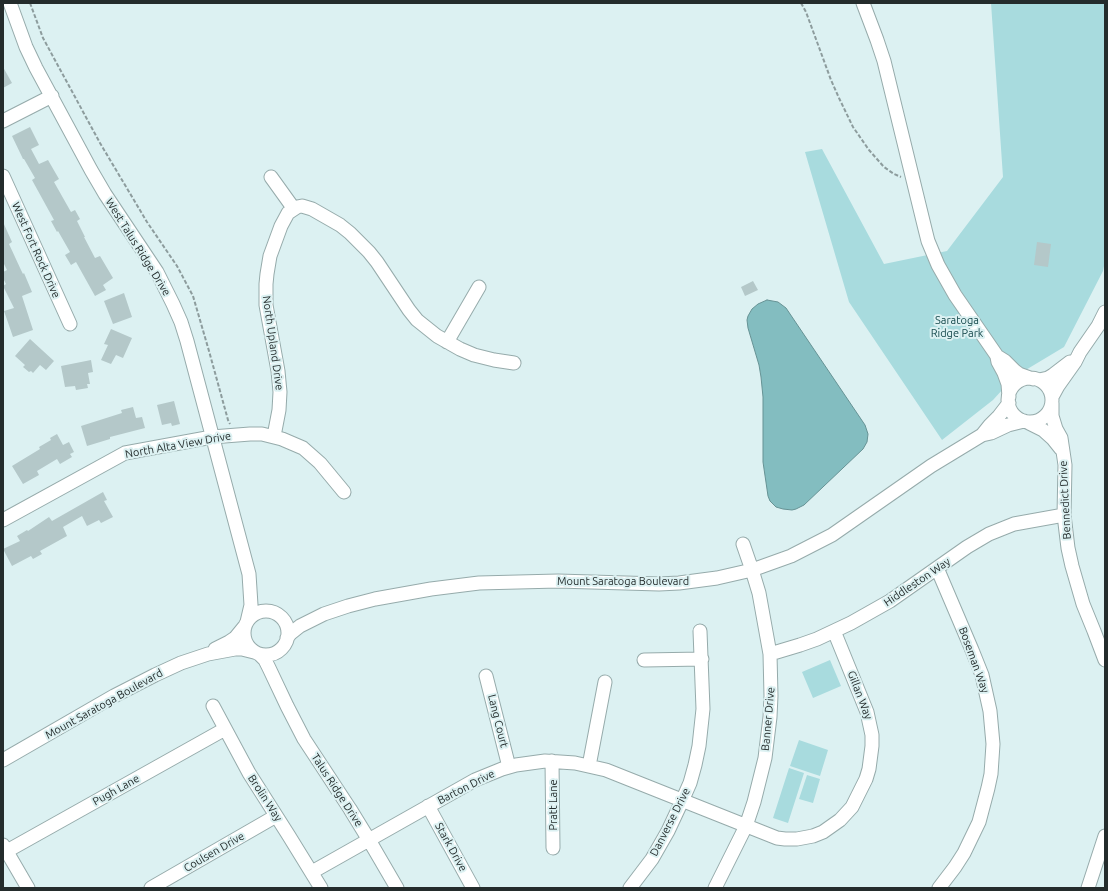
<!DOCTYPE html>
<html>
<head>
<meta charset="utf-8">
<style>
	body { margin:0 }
	#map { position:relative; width:1108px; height:891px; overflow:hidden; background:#dcf1f2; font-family:Ubuntu,sans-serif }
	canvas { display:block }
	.frame { position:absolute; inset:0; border:4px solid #242c2c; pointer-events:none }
</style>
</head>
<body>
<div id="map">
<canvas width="1108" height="891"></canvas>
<div class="frame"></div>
</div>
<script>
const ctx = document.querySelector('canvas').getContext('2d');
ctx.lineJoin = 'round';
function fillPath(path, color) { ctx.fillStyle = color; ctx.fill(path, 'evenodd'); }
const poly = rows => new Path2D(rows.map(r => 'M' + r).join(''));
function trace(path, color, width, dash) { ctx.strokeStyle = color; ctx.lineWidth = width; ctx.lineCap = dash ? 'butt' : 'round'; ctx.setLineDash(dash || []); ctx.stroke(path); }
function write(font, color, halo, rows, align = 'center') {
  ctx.font = font + ' Ubuntu,sans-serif'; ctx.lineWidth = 4; ctx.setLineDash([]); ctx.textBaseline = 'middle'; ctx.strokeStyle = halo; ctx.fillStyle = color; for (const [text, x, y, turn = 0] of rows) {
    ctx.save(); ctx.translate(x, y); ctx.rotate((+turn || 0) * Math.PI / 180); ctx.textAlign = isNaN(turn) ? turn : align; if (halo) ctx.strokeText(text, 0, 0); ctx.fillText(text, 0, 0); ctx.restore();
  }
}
fillPath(poly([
	[991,3,1105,3,1105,261,1103,271,1064,347,1014,377,993,400,942,440,849,302,805,152,822,149,884,264,947,251,1003,177],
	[830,660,841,686,813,698,802,672],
	[799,740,828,750,820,776,790,766],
	[789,768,804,773,788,823,773,818],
	[807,775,820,779,813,803,799,799]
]), '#a8dbde');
const water = poly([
	[767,300,778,302,786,308,865,425,868,434,867,442,863,449,804,505,796,509,792,510,783,509,776,507,770,501,768,496,763,462,763,397,761,377,759,365,748,328,747,320,748,316,752,309,758,304,767,300]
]);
fillPath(water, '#83bdc0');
trace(water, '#669294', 1);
fillPath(poly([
	[3,67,12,83,3,88],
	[30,127,39,145,31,149,39,164,48,160,59,179,54,182,71,212,75,210,80,219,77,221,85,237,84,237,95,258,100,256,113,278,103,285,106,290,95,296,76,262,71,265,65,255,70,252,58,231,57,232,51,221,54,220,32,180,35,178,24,159,23,159,12,136],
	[3,222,12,242,9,244,21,270,23,274,24,273,32,292,22,296,33,330,13,337,4,311,14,308,3,286,6,284,3,278,3,272,7,270,3,262],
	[1037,242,1051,244,1048,267,1034,265],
	[753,281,758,290,745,296,741,287],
	[124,293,132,317,113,324,104,301],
	[111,329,132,338,123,358,116,355,111,364,101,360,108,345,104,344],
	[30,339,54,361,46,370,40,365,33,373,31,371,29,372,23,367,25,365,15,356],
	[91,360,93,372,88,373,90,384,87,384,88,388,76,390,75,386,65,387,61,366],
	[174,401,180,424,172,426,171,423,162,425,157,405],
	[133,407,136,418,142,417,145,428,110,437,110,439,87,446,81,426,122,413,121,410],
	[57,434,63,445,69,442,74,452,70,454,72,457,60,464,57,459,37,471,39,475,23,484,12,466,40,449,39,447,51,440,50,438],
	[103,492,107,500,104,501,113,517,101,523,99,520,87,526,82,516,63,527,67,536,40,551,42,554,33,559,31,556,12,566,3,549,20,541,17,536,27,530,28,531,49,517,52,521]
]), '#b4c8c9');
const minor = poly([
	[10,3,26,47,36,68,91,170,105,194,157,272,173,304,181,322,187,341,249,574,251,605,247,622],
	[863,3,877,40,884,61,925,229,928,241,938,265,955,295,997,356,1005,361,1015,371,1019,374,1033,379],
	[3,121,52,96],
	[3,176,70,324],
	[271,177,294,209],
	[447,342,479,287],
	[997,357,998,362,1004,373,1008,384,1009,397],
	'1008 400a22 22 0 1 1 44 0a22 22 0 1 1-44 0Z',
	[1039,380,1048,378,1053,375,1070,362],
	[1052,397,1058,386,1075,362,1080,352,1098,326,1105,312],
	[1052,403,1052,416,1056,429,1061,438,1065,465,1064,515,1068,548,1072,566,1083,604,1094,631,1105,660],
	[1027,422,1043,430,1053,439,1061,449],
	[982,435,990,425,999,416,1009,403],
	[274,436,279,410,280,392,278,371,266,305,266,284,267,274,270,256,281,226,288,213,297,207,302,206,312,209,340,225,350,233,369,252,377,262,409,310,417,320,437,336,460,349,474,355,494,360,514,363],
	[3,520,125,453,212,437,250,434,262,434,282,439,303,448,320,463,344,492],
	[937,568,972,650,982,675,990,711,993,744,991,774,988,788,979,822,964,853,955,867,939,888],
	'244 633a22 22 0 1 1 44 0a22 22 0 1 1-44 0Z',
	[287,638,290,634,300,626,324,614,348,606,375,599,431,589,479,583,518,582,558,581,659,584,679,583,717,578,752,570,791,556,832,535,931,466,982,435,991,433,1008,425,1024,421],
	[215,649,229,642,235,638,244,627],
	[259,654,265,660,269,668,287,706,304,739,350,809,369,840,397,888],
	[770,654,800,645,817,639,851,623,890,601,967,547,989,534,1014,524,1064,515],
	[644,660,702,659],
	[486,676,509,767],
	[213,706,249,773,289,836,321,888],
	[3,760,114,696,155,675,181,663,208,654,235,649,242,649,254,652],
	[552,761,553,848],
	[589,766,605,682],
	[428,806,473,888],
	[3,845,28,888],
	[7,851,225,729],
	[312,872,475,780,502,769,516,765,545,761,575,763,606,770,777,838,785,839,797,839,813,836,823,832,840,820,852,807,866,779,869,769,872,746,872,735,867,712,834,631],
	[151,888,276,816],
	[630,888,652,859,668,831,682,801,690,783,695,765,699,746,703,709,700,631],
	[715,888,746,826,754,802,765,758,770,717,771,696,770,654,759,593,752,570,743,544],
	[1088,888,1105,836]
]);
trace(minor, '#96abab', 15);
trace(poly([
	[30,3,43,38,100,143,147,222,177,266,193,296,209,351,228,420,230,424],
	[801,3,806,12,831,80,839,98,853,127,869,150,884,167,894,174,901,177]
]), '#8d9c9d', 2, [4, 2]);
trace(minor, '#fff', 13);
write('11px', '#242c2c', '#dcf1f2', [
	["West Talus Ridge Drive",138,247,58],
	["West Fort Rock Drive",36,250,66],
	["North Upland Drive",273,343,82],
	["North Alta View Drive",178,445,-10],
	["Bennedict Drive",1065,500,-93],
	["Mount Saratoga Boulevard",623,581],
	["Hiddleston Way",917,582,-34],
	["Boseman Way",974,660,70],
	["Gillan Way",860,695,69],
	["Mount Saratoga Boulevard",104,704,-29],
	["Banner Drive",768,719,-85],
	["Lang Court",498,721,76],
	["Barton Drive",466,787,-27],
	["Pugh Lane",116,790,-29],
	["Talus Ridge Drive",337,790,57],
	["Brolin Way",265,798,57],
	["Pratt Lane",553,805,-90],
	["Danverse Drive",670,822,-63],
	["Stark Drive",451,847,61],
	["Coulsen Drive",214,852,-30]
]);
write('11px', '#14484b', '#dcf1f2', [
	["Saratoga",957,320],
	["Ridge Park",957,333]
]);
</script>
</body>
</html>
